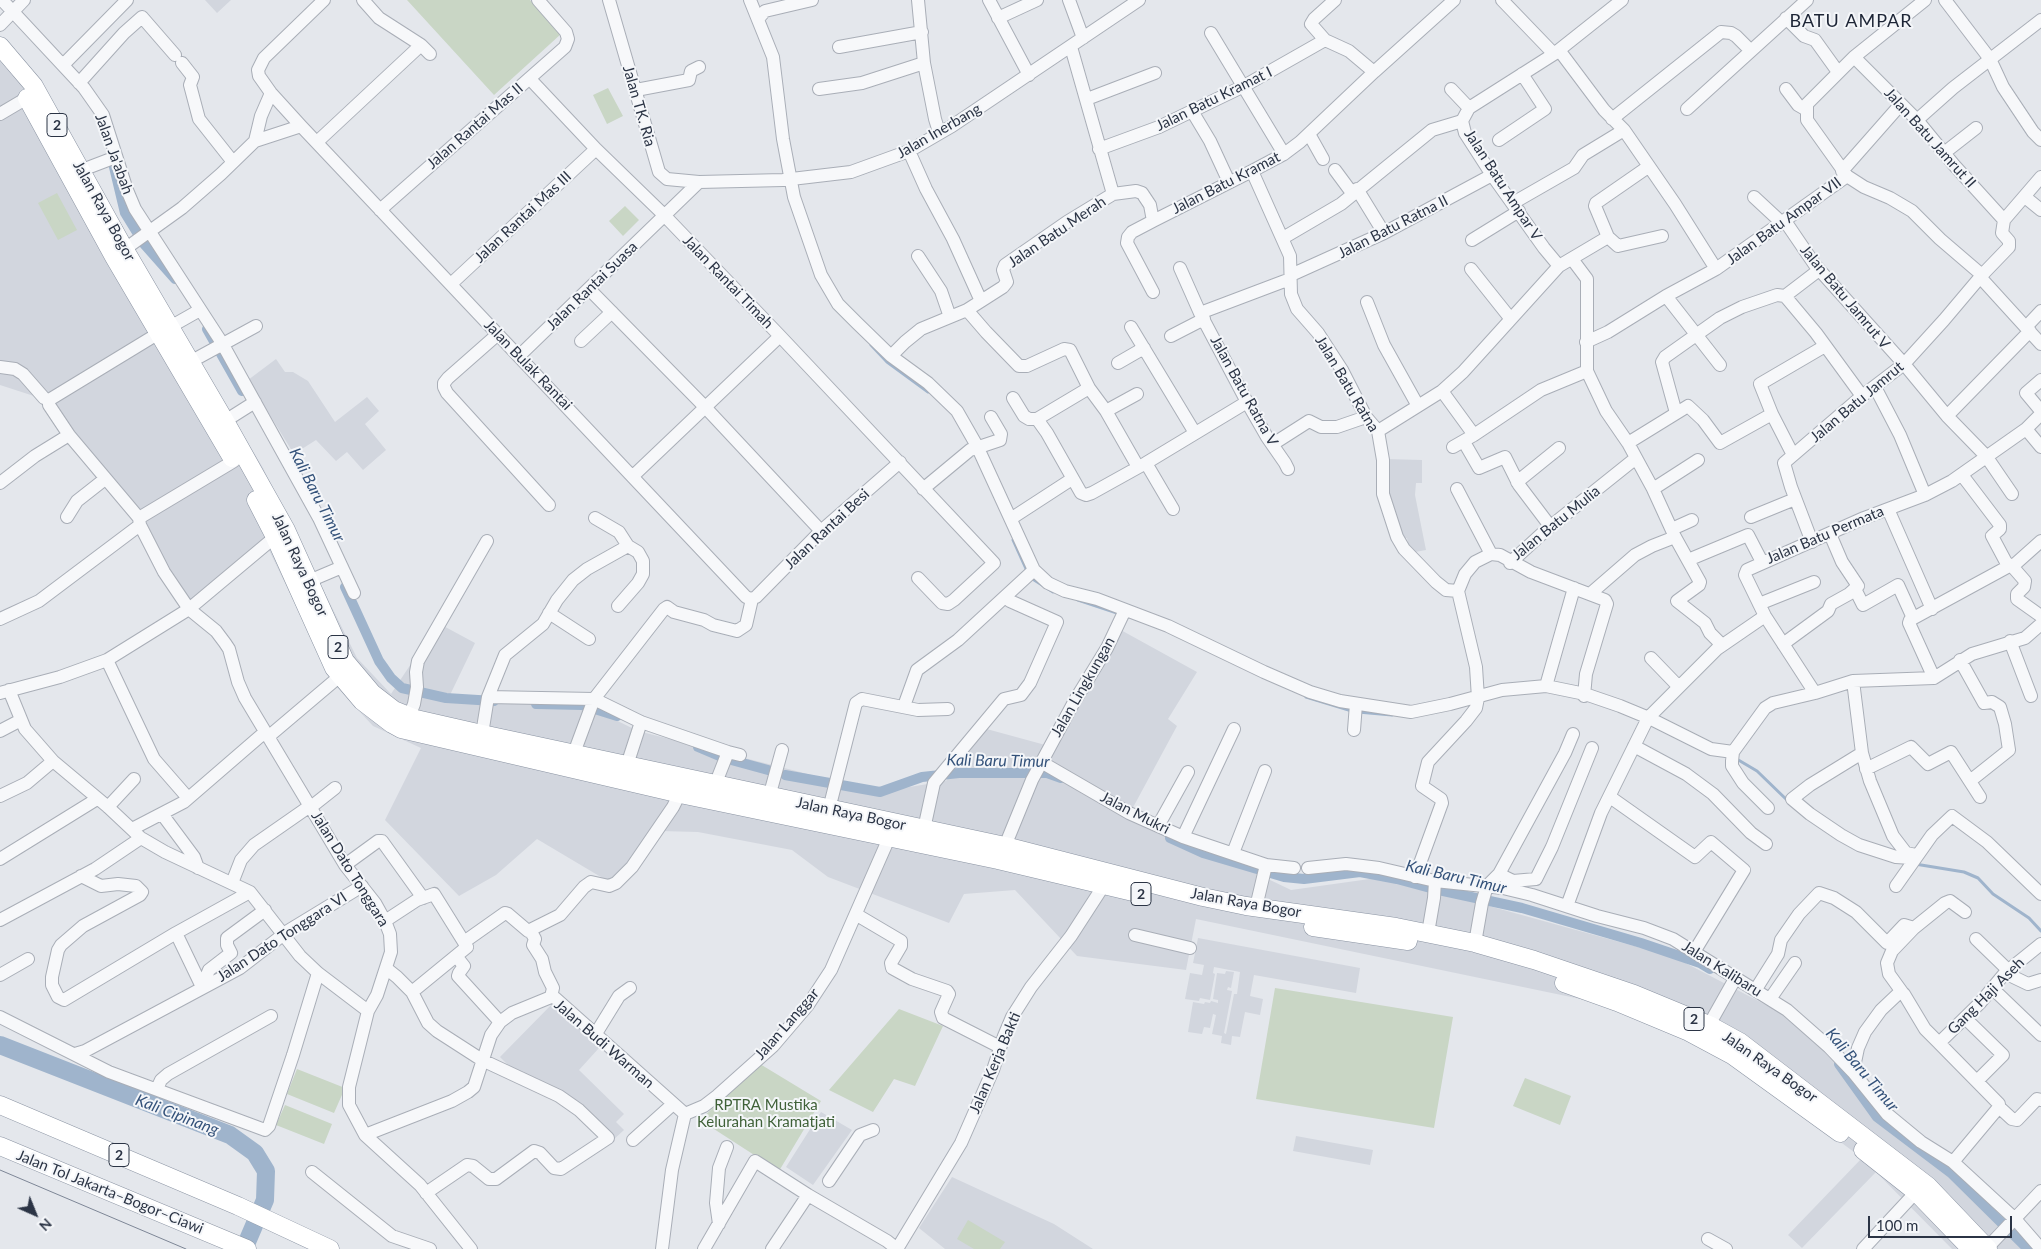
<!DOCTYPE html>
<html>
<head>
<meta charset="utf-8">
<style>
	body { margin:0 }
	#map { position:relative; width:2041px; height:1249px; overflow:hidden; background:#e4e7ec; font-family:Lato,sans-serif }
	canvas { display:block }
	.north { position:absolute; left:10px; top:1189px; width:50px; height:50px; -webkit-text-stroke:4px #f4f6f9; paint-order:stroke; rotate:136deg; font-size:14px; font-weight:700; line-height:20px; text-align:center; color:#2b3445 }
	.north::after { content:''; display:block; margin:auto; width:18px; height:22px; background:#2b3445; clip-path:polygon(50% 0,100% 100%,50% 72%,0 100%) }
	.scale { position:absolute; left:1868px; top:1216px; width:144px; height:22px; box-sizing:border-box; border:2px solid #2b3445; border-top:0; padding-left:6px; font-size:15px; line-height:18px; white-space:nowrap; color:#2b3445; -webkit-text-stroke:4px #f4f6f9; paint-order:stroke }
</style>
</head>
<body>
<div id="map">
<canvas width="2041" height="1249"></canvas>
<div class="north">N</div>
<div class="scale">100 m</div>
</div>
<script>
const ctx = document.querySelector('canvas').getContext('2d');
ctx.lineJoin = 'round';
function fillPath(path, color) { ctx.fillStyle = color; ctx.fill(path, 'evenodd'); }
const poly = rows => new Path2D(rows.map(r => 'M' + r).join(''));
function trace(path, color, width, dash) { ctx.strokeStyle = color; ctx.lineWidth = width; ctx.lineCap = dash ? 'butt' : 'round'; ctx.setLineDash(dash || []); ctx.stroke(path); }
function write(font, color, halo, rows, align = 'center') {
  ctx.font = font + ' Lato,sans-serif'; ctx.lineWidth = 4; ctx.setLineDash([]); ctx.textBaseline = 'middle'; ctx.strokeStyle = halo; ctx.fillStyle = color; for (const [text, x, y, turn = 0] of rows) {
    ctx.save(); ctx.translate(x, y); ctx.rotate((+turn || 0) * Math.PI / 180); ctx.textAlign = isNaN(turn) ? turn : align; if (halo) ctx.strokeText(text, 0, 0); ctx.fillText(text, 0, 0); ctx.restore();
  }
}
fillPath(poly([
	[205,0,231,0,217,13],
	[0,39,98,191,263,468,357,658,391,694,438,623,475,643,450,695,587,706,638,731,879,792,946,781,983,728,1049,746,1119,629,1197,672,1168,719,1177,726,1130,813,1291,890,1384,877,1674,957,1789,1017,1844,1068,1890,1123,2008,1222,2033,1249,1952,1249,1876,1172,1802,1248,1788,1235,1862,1158,1730,1060,1595,1002,1196,919,1186,970,1077,956,1015,890,964,894,949,923,828,877,792,850,698,832,660,831,611,883,537,839,496,875,459,896,385,820,421,748,373,726,333,683,269,550,188,607,133,521,37,397,0,385],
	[276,359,285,372,293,372,308,381,335,422,367,397,379,411,365,424,386,450,363,470,347,452,336,461,316,440,294,454,248,380],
	[1385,459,1422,460,1422,483,1416,483,1415,495,1426,550,1410,553,1407,538,1400,540,1386,493],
	[1198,938,1360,968,1356,993,1254,975,1250,996,1263,999,1260,1015,1245,1012,1240,1037,1232,1036,1231,1045,1221,1043,1222,1036,1212,1034,1216,1015,1213,1014,1210,1028,1204,1027,1202,1034,1188,1032,1193,1002,1204,1004,1205,1002,1210,1003,1211,1001,1218,1003,1218,1000,1213,999,1217,973,1225,974,1226,971,1234,972,1231,988,1228,987,1227,990,1232,991,1224,1033,1226,1034,1234,994,1237,994,1240,972,1214,967,1213,973,1215,974,1210,1000,1200,998,1199,1001,1185,999,1190,973,1202,975,1204,965,1193,963],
	[553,1003,599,1048,579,1070,624,1114,616,1122,624,1130,612,1141,588,1117,515,1072,500,1057],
	[821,1112,852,1130,813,1185,786,1167],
	[1296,1136,1373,1150,1370,1165,1293,1151],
	[952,1177,1054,1224,1093,1249,945,1249,919,1228]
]), '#d2d6de');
fillPath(poly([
	[407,0,530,0,561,34,494,95],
	[608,88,623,116,607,124,593,95],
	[57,193,77,230,58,240,38,203],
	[625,206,639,220,623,236,609,221],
	[1275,988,1453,1017,1434,1128,1256,1099],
	[899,1009,943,1026,915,1086,894,1079,873,1112,829,1090],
	[760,1064,821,1101,779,1171,700,1120],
	[297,1069,345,1088,334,1113,287,1094],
	[1525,1078,1571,1096,1560,1125,1513,1106],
	[285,1105,332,1124,324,1144,276,1125],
	[968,1220,1005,1242,1000,1249,974,1249,957,1239]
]), '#c9d6c5');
trace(poly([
	[871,345,887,362,928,392],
	[1013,540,1027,571],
	[1031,578,1053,592],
	[1078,600,1120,614],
	[1306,697,1352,711],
	[1358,712,1392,715],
	[1735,758,1757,771,1788,801],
	[1915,864,1964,872,1978,878,1993,894,2029,918,2041,931]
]), '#9fb4cc', 3);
trace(poly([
	[114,167,125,213,144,244,175,279],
	[207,329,242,391],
	[345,587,379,661,391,678,402,688,446,698,494,701],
	[536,704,582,705,617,716],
	[698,747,724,758,768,770],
	[785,775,880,792,922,777,959,773,1047,773,1061,778],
	[1170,838,1203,853,1284,877,1304,879,1360,872,1397,879,1434,889,1522,908,1641,943,1700,963,1710,969],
	[1839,1064,1877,1117,1951,1173,2028,1249]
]), '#9fb4cc', 10);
trace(poly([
	[0,1045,230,1135,255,1153,266,1171,265,1200,244,1249]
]), '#9fb4cc', 18);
const minor = poly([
	[2,0,84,88,103,115,127,190,135,209,222,343,319,518,354,593],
	[324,0,264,58,258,70,259,76,271,93,301,126,746,597,751,599,756,597,821,531,900,462],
	[363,0,379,18,421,45,430,54],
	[609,0,659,172,667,179,699,182,783,180,851,172,909,151,952,126,1139,0],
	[750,0,773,57,783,139,794,197,821,275,838,304,857,323,891,356,928,383,957,411,977,446,1034,570,1048,583,1065,591,1097,599,1168,626,1264,672,1310,692,1340,701,1411,712,1450,704,1502,690,1546,686,1585,694,1620,706,1649,718,1711,749,1733,752],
	[918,0,924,63,935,119,939,132],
	[989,0,1029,75],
	[1069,0,1083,38],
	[1502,0,1554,54],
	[1622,0,1554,54,1469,108,1462,121,1465,133,1492,175,1544,248,1559,266,1608,237,1595,206,1596,203,1648,167],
	[1945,0,1990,59,2003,87,2033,132,2041,140],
	[998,18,1037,0],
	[1786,18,1804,36,1815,40,1838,72],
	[758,19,765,11,812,0],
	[0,25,24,0],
	[1211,33,1284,154],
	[1325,40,1311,24,1314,19,1335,0],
	[839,47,922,32],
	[1071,47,1113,194,1136,191,1142,193,1150,205,1153,221,1252,171,1284,154,1300,142,1374,72,1454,0],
	[1559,50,1604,110,1624,130,1675,204,1716,269],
	[1854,57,1917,120,1954,165,2004,220],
	[182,63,193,77,190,85,199,119,233,162],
	[63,65,127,0],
	[530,79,596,149,664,215,780,336,994,563,954,600,948,604,942,603,918,578],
	[79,83,124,33,142,17,175,55],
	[819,89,862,83,924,63],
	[1451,89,1469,108],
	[1786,89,1798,105,1805,109],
	[636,90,689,80,691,71,699,67],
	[1087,99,1155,73],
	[1687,109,1807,0],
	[1192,111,1210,141,1229,182],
	[0,114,27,98],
	[1612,119,1721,32,1731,33,1736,36,1751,51],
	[1917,120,1953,88,2041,20],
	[1309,134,1323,159],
	[1499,140,1545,109,1522,74],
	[255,141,261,116,271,93],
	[317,142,421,45],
	[1099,149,1159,127,1244,86,1325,40,1349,51,1374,72],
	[909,151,926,189,953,239,981,301],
	[1944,153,1976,128],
	[82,170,116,157],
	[1335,170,1352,193],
	[1252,171,1290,256,1291,294,1297,309,1318,333,1342,370,1366,417,1378,431,1383,460,1383,494,1397,537,1404,549,1436,582,1446,590,1458,591],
	[1842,171,1901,104],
	[1847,176,1864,187,1890,198,1912,211,1940,239,1982,275],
	[1357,189,1384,233],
	[1754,197,1782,223],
	[2025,197,2041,210],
	[1513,203,1574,168,1583,155,1624,130],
	[380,210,565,47,568,39,566,32,538,0],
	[1785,221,1815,265,1904,364,1947,416,1986,456,2012,494],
	[1608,237,1618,246,1662,236],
	[1283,238,1341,204,1432,130,1462,121],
	[1472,240,1519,211],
	[118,254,182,208,221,174,255,141,301,126],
	[918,256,941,291,950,317],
	[1572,259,1587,279,1587,371,1606,411,1628,443,1653,489,1675,537,1700,582,1699,585,1677,601,1705,623,1710,633,1722,645],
	[1180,268,1200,313,1247,402,1267,437,1285,463,1288,469],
	[1471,269,1510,318],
	[1291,275,1384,233,1492,175],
	[1980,277,2041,344],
	[451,284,596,149],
	[589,289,705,407,821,531],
	[1153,292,1127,243,1128,237,1132,232,1153,221],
	[1666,296,1720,365],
	[1785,296,1819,270],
	[1367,302,1384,345,1418,406],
	[967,310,986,332,1019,366,1027,366,1064,349,1070,350,1089,388,1106,411,1138,467],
	[1200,313,1290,279],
	[170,327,200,310],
	[1131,327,1195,433],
	[2026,327,2041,311],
	[498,334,448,378,444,383,444,387,447,393,549,505],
	[1171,336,1204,319],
	[581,341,612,312],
	[1586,342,1608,332,1666,296,1716,269,1847,176,1807,120,1807,104,1854,57,1925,0],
	[519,356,699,182],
	[891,356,905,342,921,329,967,310,1003,287,1007,282,1003,270,1005,265,1067,222,1113,194],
	[190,362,256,326],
	[1118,363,1144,348],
	[0,367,15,369,23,374,44,398,49,400],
	[2041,380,2026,393,2041,411],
	[1875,387,1900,435,1925,495],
	[1089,388,1037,419,1047,433,1081,493,1086,495,1092,493,1146,463,1247,402],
	[1442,391,1474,435],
	[1013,398,1024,416,1029,419,1037,419],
	[49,400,49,405,69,435,139,518,140,525,164,572,189,609,216,631,225,643,229,649,238,682,245,698,345,865,375,903,385,921,390,934,391,952,377,995,368,1011,349,1087,349,1105,365,1135,420,1185,471,1249],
	[49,400,159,333],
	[1106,411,1137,394],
	[1676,413,1662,362,1665,357,1720,318,1742,307,1777,295,1785,296,1816,333,1862,396],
	[1947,416,2030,331],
	[225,421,255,402],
	[2026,429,2041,447],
	[1378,431,1442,391,1463,372,1559,266],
	[1464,442,1479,468,1505,457,1519,485,1550,526],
	[1628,443,1688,406,1703,420,1720,443,1772,414],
	[1273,444,1309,421,1321,427,1337,427,1366,417],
	[1453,447,1474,435,1541,390,1587,371],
	[1793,455,1772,414,1760,384,1825,346],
	[1146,463,1173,509],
	[1962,475,2000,525,2000,529,1992,536,2008,566],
	[633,476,780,336],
	[1517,482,1559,448],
	[0,483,35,456,69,435],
	[923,489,970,450,1000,440,1001,434,991,417],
	[1457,489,1491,554],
	[1653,489,1698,460],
	[1888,509,1932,609],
	[67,517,77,501,105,479],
	[1751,517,1795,499],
	[139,518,234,461],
	[595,518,619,532,628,546,638,552,643,561,643,574,638,583,618,606],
	[1012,518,1072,479],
	[1672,529,1692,520],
	[1812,542,1791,487,1784,463,1862,396,1904,364,1944,320,1982,275,2009,247,2009,241,2002,233,2004,220,2041,177],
	[628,546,587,569,573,580,557,600,543,624,505,655,488,697,594,699,641,722,728,752,740,755],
	[1688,560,1748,535,1762,562],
	[1510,563,1546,530,1636,458],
	[2013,566,2041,541],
	[309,581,342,567],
	[1855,589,1863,605,1898,585,1913,618],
	[1458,591,1465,574,1475,562,1491,554,1500,555,1531,572,1605,600,1607,604,1586,674,1584,696],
	[1590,594,1635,555,1652,546,1675,537],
	[1759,604,1814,582],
	[549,613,589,639],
	[0,619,39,601,140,525],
	[2010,641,2031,696],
	[1783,644,1828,611,1831,604,1849,594,1858,586,1842,562,1830,534],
	[1651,658,1678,686],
	[107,660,154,759,188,798],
	[1960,660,1984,703,1992,702,2000,707,2005,724,2009,750,1970,781],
	[1934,678,1909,623,1910,620,2011,565,2025,581,2024,587,2017,594,2017,599,2041,616],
	[1853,681,1862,753,1870,781,1893,836,1906,853,1916,855],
	[1546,686,1574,588],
	[9,690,25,729,53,761,108,807,141,838,165,852,250,892,300,956,318,973,368,1011],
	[0,693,60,677,107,660,189,609,275,537],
	[1815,693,1765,616,1745,575,1747,570,1864,518,1925,495,1952,481,2026,429,2041,414],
	[904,706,917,670,958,640,1034,570],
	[409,717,414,704,417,687,416,672,418,661,487,541],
	[1354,730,1356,704],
	[0,731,21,720],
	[482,734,488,697],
	[268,737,340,676],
	[1634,746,1686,774,1713,794,1751,833,1766,844],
	[574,753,594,699,664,609,667,607,674,612,704,620,713,625,737,631,746,625,752,599],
	[1862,753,1810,785,1792,799,1810,814,1841,835,1859,845,1896,857,1911,858,1916,857],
	[1041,762,1129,813,1183,837,1266,865,1294,868],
	[627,765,641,722],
	[1866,769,1911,747,1928,764,1951,752,1980,797],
	[715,785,728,752],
	[0,796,27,783,53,761],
	[769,797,782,750],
	[1610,797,1695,857,1711,842,1744,870,1694,952],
	[108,807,134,779],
	[311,807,335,788],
	[1768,808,1743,783,1732,766,1732,761,1733,752,1765,708,1773,703,1815,693,1853,681,1934,678,1972,654,2025,638,2041,624],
	[829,809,856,703,862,699,918,710,948,709],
	[162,814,194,857,198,868],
	[1158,826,1188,772],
	[132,829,184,802,265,732],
	[924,829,934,783,1004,699,1021,695,1030,683,1057,622,1010,601,1005,597],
	[1183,837,1234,729],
	[1005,846,1032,780,1074,702,1107,648,1125,610],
	[1233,853,1265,771],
	[0,859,97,799],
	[345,865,378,841,382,841,423,898],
	[1308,868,1346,864,1379,868,1435,881,1503,888,1532,895,1597,916,1644,928,1673,939,1787,1010,1829,1047,1853,1072,1887,1114,1921,1142,1953,1162,2015,1219,2041,1249],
	[1499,874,1513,881,1536,879,1552,847,1592,748],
	[81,876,101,886,118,884,136,886,142,892,140,895,83,926,61,945,58,950,52,977,52,985,58,997,64,1000,176,933,250,892],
	[1415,877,1442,803,1441,799,1422,786,1428,762,1466,721,1476,708,1478,698,1476,667,1458,591],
	[232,883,241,860,254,845,310,806],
	[1896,886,1932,835,1952,816,1987,842,2041,894],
	[1567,906,1601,813,1648,718,1717,649,1765,616],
	[1256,907,1266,865],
	[857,915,901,941,901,946,891,963,892,968,912,979,947,991,949,994,941,1012,943,1018,1000,1047],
	[0,920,95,869,141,838],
	[385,921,417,900,434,894,467,947,412,992],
	[530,930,535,939,533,945,542,959,545,972,553,988,551,997],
	[176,933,202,987],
	[1428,933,1434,898,1435,881],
	[1135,935,1190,948],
	[1976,939,2008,970],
	[464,942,505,913,508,914,528,931,560,915,584,887,591,882,609,886,616,883,632,867,673,807,680,793],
	[1475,943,1482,903,1487,886,1499,874,1565,753,1573,734],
	[456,956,464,966,459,973,458,976,500,1022],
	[387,969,397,977,412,992,428,1023,437,1031,482,1060,559,1096,579,1110,608,1138,561,1169,554,1168,540,1153,534,1151,496,1179,489,1179,473,1166,467,1165,426,1193],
	[2005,973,2028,984,2041,980],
	[0,975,28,959],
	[202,987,209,970,231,953,227,945,227,938,265,910],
	[1992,988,2041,1035],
	[1756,989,1778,954,1781,940,1799,914,1819,893,1834,898,1856,912,1887,943,1904,925,1914,928],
	[1902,992,1889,974,1887,963,1892,951,1914,928,1945,903,1950,901,1965,912],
	[1770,999,1795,963],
	[0,1017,109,1072,265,1130,269,1126,293,1055,318,973],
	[1965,1018,2003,1055,1977,1081],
	[1709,1025,1736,977],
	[595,1035,619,996,630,988],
	[75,1054,85,1051,240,968,288,931,362,886],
	[1853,1072,1858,1048,1865,1032,1881,1010,1900,992,1904,994,1925,1029,1939,1043],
	[157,1089,161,1080,168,1074,271,1016],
	[1999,1107,2012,1119,2017,1120,2037,1099,2041,1100],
	[685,1114,704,1106,717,1096,773,1046,808,1005,831,970,889,838],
	[365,1135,452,1101,468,1092,474,1087,491,1035,500,1022,512,1013,551,997,555,998,685,1114],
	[633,1140,673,1104],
	[1953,1162,1999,1107,1999,1104,1939,1043,1980,1003,2005,973,2041,944],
	[312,1172,392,1236,430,1249],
	[829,1181,860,1135,873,1130],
	[719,1224,716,1203,719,1168,727,1147],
	[1708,1239,1726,1249],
	[1987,1248,2041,1191],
	[662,1249,672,1170,685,1114],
	[704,1249,755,1161,808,1195,887,1241,897,1249],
	[772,1249,808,1195],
	[897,1249,961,1143,993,1070,1004,1036,1012,1017,1031,987,1071,936,1104,885],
	[1863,1249,1916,1192]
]);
const highway = poly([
	[0,46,34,86,125,250,225,421,286,530,345,661,372,693,394,710,416,719,482,734,1005,846,1203,897,1246,906,1396,927,1475,943,1534,960,1634,994,1709,1025,1740,1042,1928,1186,1988,1249],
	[27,98,114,257,232,458],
	[256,500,275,537,334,668,362,701,392,724,401,729,685,795,998,860,1133,892],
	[1313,927,1408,941],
	[1564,983,1617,1002,1689,1032,1732,1055,1840,1133],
	[0,1105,238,1206,330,1249],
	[0,1146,247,1249],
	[1863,1150,1916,1192,1971,1249]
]);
trace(minor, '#a9aeb7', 14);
trace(highway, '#8b94a3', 19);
trace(minor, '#f7f8fa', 12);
trace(highway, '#fff', 18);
trace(poly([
	[0,1170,186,1249]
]), '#7d8696', 1);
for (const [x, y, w] of [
	[57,125,20],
	[338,647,20],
	[1141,894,20],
	[1694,1019,20],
	[119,1155,20]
]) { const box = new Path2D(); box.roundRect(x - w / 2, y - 11.5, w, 23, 4); ctx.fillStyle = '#f4f6f9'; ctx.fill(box); trace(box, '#2b3445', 1); }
write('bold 14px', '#2b3445', null, [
	["2",57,125],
	["2",338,647],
	["2",1141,894],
	["2",1694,1019],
	["2",119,1155]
]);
write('15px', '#2b3445', '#f4f6f9', [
	["Jalan Batu Kramat I",1214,99,-26],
	["Jalan TK. Ria",639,106,74],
	["Jalan Rantai Mas II",475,126,-41],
	["Jalan Inerbang",939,131,-30],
	["Jalan Batu Jamrut II",1930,138,48],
	["Jalan Ja'abah",114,154,70],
	["Jalan Batu Kramat",1226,183,-27],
	["Jalan Batu Ampar V",1503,185,57],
	["Jalan Raya Bogor",104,211,61],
	["Jalan Rantai Mas III",523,217,-43],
	["Jalan Batu Ampar VII",1784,221,-36],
	["Jalan Batu Ratna II",1393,227,-27],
	["Jalan Batu Merah",1057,232,-34],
	["Jalan Rantai Timah",728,282,46],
	["Jalan Rantai Suasa",592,286,-44],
	["Jalan Batu Jamrut V",1845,297,50],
	["Jalan Bulak Rantai",528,365,46],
	["Jalan Batu Ratna",1347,384,59],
	["Jalan Batu Ratna V",1244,391,61],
	["Jalan Batu Jamrut",1857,402,-40],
	["Jalan Batu Mulia",1556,523,-39],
	["Jalan Rantai Besi",827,529,-43],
	["Jalan Batu Permata",1825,535,-23],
	["Jalan Raya Bogor",300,565,65],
	["Jalan Lingkungan",1083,687,-60],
	["Jalan Mukri",1135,813,27],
	["Jalan Raya Bogor",851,814,12],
	["Jalan Dato Tonggara",350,869,58],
	["Jalan Raya Bogor",1246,903,10],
	["Jalan Dato Tonggara VI",282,937,-33],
	["Jalan Kalibaru",1722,969,32],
	["Gang Haji Aseh",1986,996,-45],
	["Jalan Langgar",787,1024,-49],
	["Jalan Budi Warman",604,1044,41],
	["Jalan Kerja Bakti",995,1063,-67],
	["Jalan Raya Bogor",1770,1067,35],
	["Jalan Tol Jakarta–Bogor–Ciawi",110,1192,22]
]);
write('15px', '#3f6138', '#f4f6f9', [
	["RPTRA Mustika",766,1105],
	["Kelurahan Kramatjati",766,1122]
]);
write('italic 16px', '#34527a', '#f4f6f9', [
	["Kali Baru Timur",317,495,63],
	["Kali Baru Timur",998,761,1],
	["Kali Baru Timur",1456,877,13],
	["Kali Baru Timur",1862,1070,50],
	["Kali Cipinang",177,1115,21]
]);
ctx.letterSpacing = '1px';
write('18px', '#1d2536', '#f4f6f9', [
	["BATU AMPAR",1851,21]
]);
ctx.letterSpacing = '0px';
</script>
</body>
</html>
